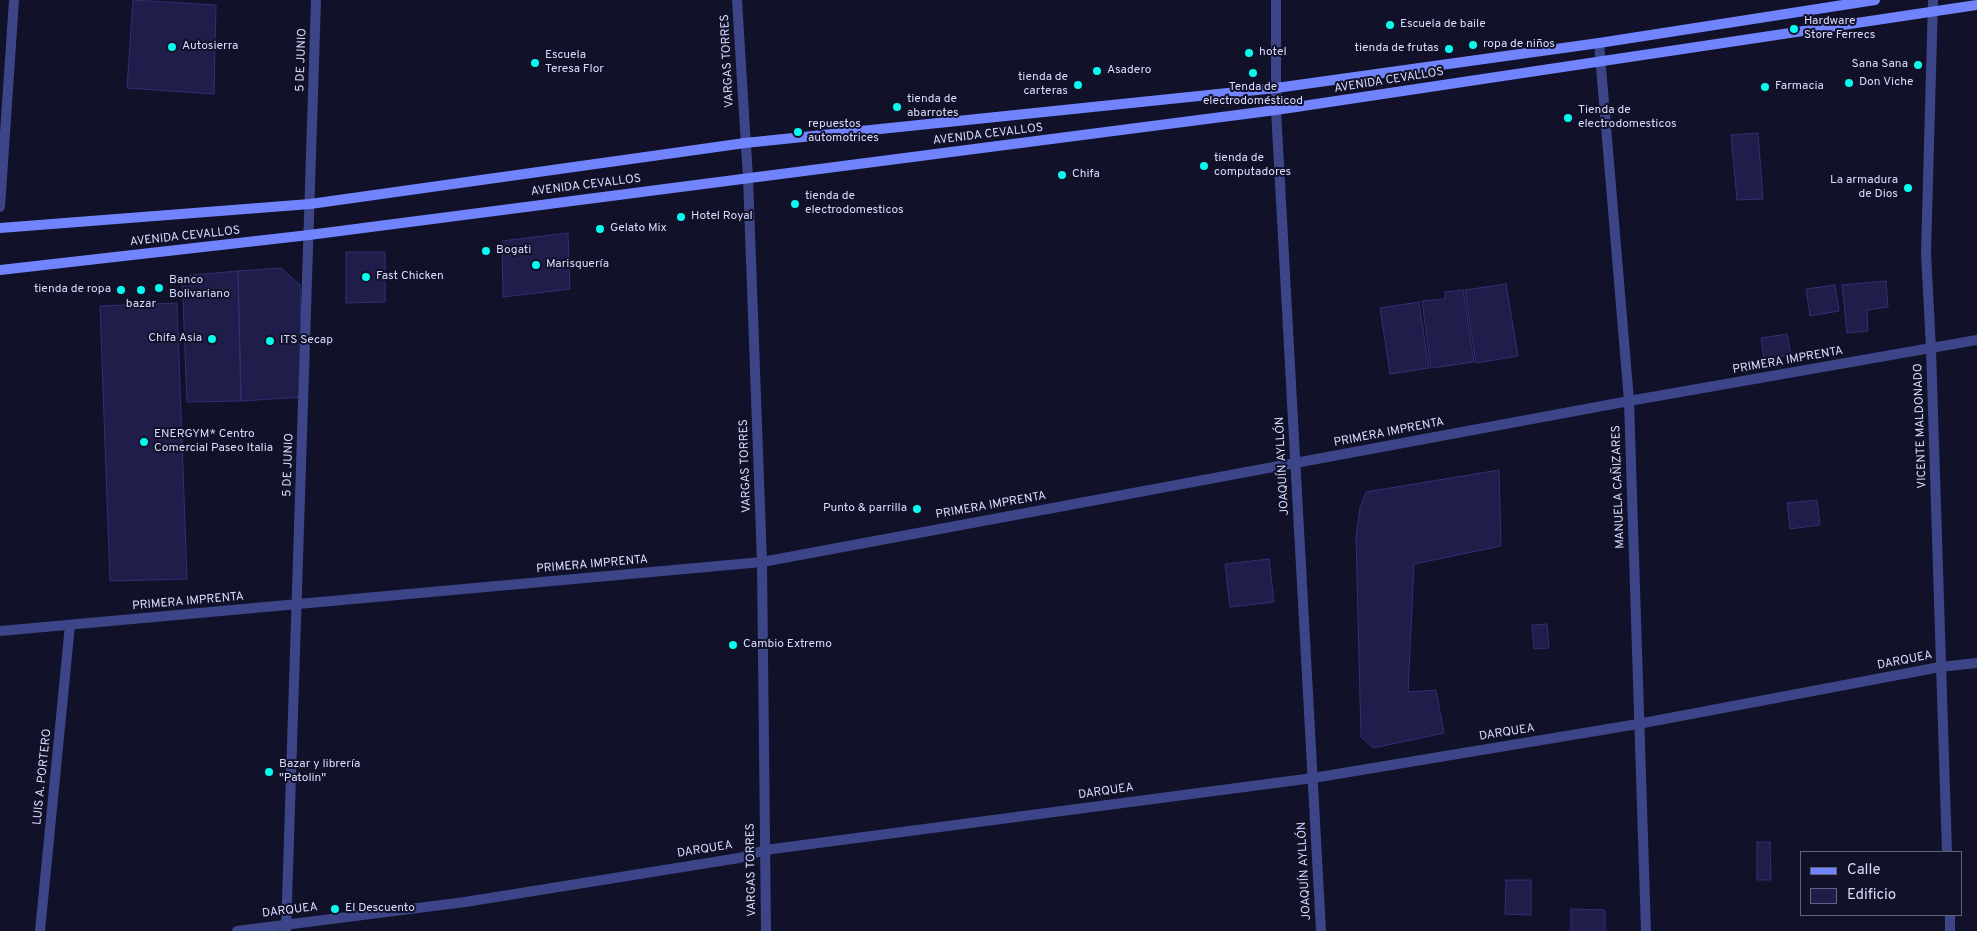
<!DOCTYPE html>
<html>
<head>
<meta charset="utf-8">
<style>
	body { margin:0 }
	#map { position:relative; width:1977px; height:931px; overflow:hidden; background:#111129; font-family:Overpass,sans-serif }
	canvas { display:block }
	.legend { position:absolute; left:1800px; top:851px; width:162px; height:65px; box-sizing:border-box; background:#111129; border:1px solid #61627e; margin:0; padding:6px 9px; list-style:none; font-size:15px; color:#d9dbfe }
	.legend li { display:flex; align-items:center; gap:10px; height:25px }
	.legend b { width:25px; border:1px solid #61627e }
</style>
</head>
<body>
<div id="map">
<canvas width="1977" height="931"></canvas>
<ul class="legend">
<li><b style="height:6px;background:#7184fd"></b>Calle</li>
<li><b style="height:14px;background:#1f1d4a"></b>Edificio</li>
</ul>
</div>
<script>
const ctx = document.querySelector('canvas').getContext('2d');
ctx.lineJoin = 'round';
function fillPath(path, color) { ctx.fillStyle = color; ctx.fill(path, 'evenodd'); }
const poly = rows => new Path2D(rows.map(r => 'M' + r).join(''));
function trace(path, color, width, dash) { ctx.strokeStyle = color; ctx.lineWidth = width; ctx.lineCap = dash ? 'butt' : 'round'; ctx.setLineDash(dash || []); ctx.stroke(path); }
function write(font, color, halo, rows, align = 'center') {
  ctx.font = font + ' Overpass,sans-serif'; ctx.lineWidth = 4; ctx.setLineDash([]); ctx.textBaseline = 'middle'; ctx.strokeStyle = halo; ctx.fillStyle = color; for (const [text, x, y, turn = 0] of rows) {
    ctx.save(); ctx.translate(x, y); ctx.rotate((+turn || 0) * Math.PI / 180); ctx.textAlign = isNaN(turn) ? turn : align; if (halo) ctx.strokeText(text, 0, 0); ctx.fillText(text, 0, 0); ctx.restore();
  }
}
const building = poly([
	[133,0,216,5,214,94,127,88,133,0],
	[1758,133,1763,199,1737,200,1731,135,1758,133],
	[568,233,570,289,503,297,502,241,568,233],
	[346,252,385,252,385,302,346,303,346,252],
	[281,268,300,285,302,397,241,401,238,271,281,268],
	[238,271,241,401,187,402,182,276,238,271],
	[1886,281,1888,307,1867,310,1868,331,1847,333,1842,285,1886,281],
	[1506,284,1518,356,1476,363,1465,290,1506,284],
	[1835,285,1839,311,1810,316,1806,289,1835,285],
	[1463,290,1474,362,1431,368,1422,301,1445,299,1445,292,1463,290],
	[1419,302,1429,368,1390,374,1380,308,1419,302],
	[177,303,187,579,110,581,100,306,177,303],
	[1787,334,1791,355,1764,359,1761,338,1787,334],
	[1499,470,1501,546,1414,564,1408,692,1436,690,1444,733,1373,748,1361,737,1356,536,1360,508,1366,492,1499,470],
	[1817,500,1820,525,1790,529,1787,503,1817,500],
	[1269,559,1274,602,1230,607,1225,564,1269,559],
	[1547,624,1549,648,1534,649,1532,625,1547,624],
	[1757,842,1770,842,1771,880,1757,880,1757,842],
	[1506,880,1531,880,1531,915,1505,914,1506,880],
	[1571,909,1605,910,1605,931,1571,931,1571,909]
]);
fillPath(building, '#1f1d4a');
trace(building, '#322f75', 1);
trace(poly([
	[737,0,748,178,762,562,766,931],
	[1276,0,1276,110,1321,931],
	[1933,0,1926,253,1931,349,1947,852],
	[1599,43,1629,401,1646,931],
	[0,631,762,562,1629,401,1977,340],
	[1950,915,1950,931],
	[40,931,70,625],
	[237,931,465,902,739,858,765,850,1313,778,1638,724,1940,667,1977,663],
	[286,931,316,0]
]), '#3c4587', 10);
trace(poly([
	[0,207,14,0]
]), '#3c4587', 10);
trace(poly([
	[0,228,310,204,745,143,1276,88,1599,43,1875,0],
	[0,270,309,235,1276,110,1977,5]
]), '#7184fd', 10);
for (const [x, y, r, color] of [
	[1390,25,5,"#08fced"],
	[1794,29,5,"#08fced"],
	[1473,45,5,"#08fced"],
	[172,47,5,"#08fced"],
	[1449,49,5,"#08fced"],
	[1249,53,5,"#08fced"],
	[535,63,5,"#08fced"],
	[1918,65,5,"#08fced"],
	[1097,71,5,"#08fced"],
	[1253,73,5,"#08fced"],
	[1849,83,5,"#08fced"],
	[1078,85,5,"#08fced"],
	[1765,87,5,"#08fced"],
	[897,107,5,"#08fced"],
	[1568,118,5,"#08fced"],
	[798,132,5,"#08fced"],
	[1204,166,5,"#08fced"],
	[1062,175,5,"#08fced"],
	[1908,188,5,"#08fced"],
	[795,204,5,"#08fced"],
	[681,217,5,"#08fced"],
	[600,229,5,"#08fced"],
	[486,251,5,"#08fced"],
	[536,265,5,"#08fced"],
	[366,277,5,"#08fced"],
	[159,288,5,"#08fced"],
	[121,290,5,"#08fced"],
	[141,290,5,"#08fced"],
	[212,339,5,"#08fced"],
	[270,341,5,"#08fced"],
	[144,442,5,"#08fced"],
	[917,509,5,"#08fced"],
	[733,645,5,"#08fced"],
	[269,772,5,"#08fced"],
	[335,909,5,"#08fced"]
]) { const dot = new Path2D(); dot.arc(x, y, r, 0, 2 * Math.PI); ctx.fillStyle = color; ctx.fill(dot); trace(dot, '#111129', 2); }
write('12px', '#d9dbfe', '#111129', [
	["Hardware",1804,22],
	["Store Ferrecs",1804,36],
	["Escuela de baile",1400,25],
	["ropa de niños",1483,45],
	["Autosierra",182,47],
	["tienda de frutas",1439,49,"right"],
	["hotel",1259,53],
	["Escuela",545,56],
	["Teresa Flor",545,70],
	["Sana Sana",1908,65,"right"],
	["Asadero",1107,71],
	["tienda de",1068,78,"right"],
	["carteras",1068,92,"right"],
	["Don Viche",1859,83],
	["Farmacia",1775,87],
	["Tenda de",1253,88,"center"],
	["electrodomésticod",1253,102,"center"],
	["tienda de",907,100],
	["abarrotes",907,114],
	["Tienda de",1578,111],
	["electrodomesticos",1578,125],
	["repuestos",808,125],
	["automotrices",808,139],
	["tienda de",1214,159],
	["computadores",1214,173],
	["Chifa",1072,175],
	["La armadura",1898,181,"right"],
	["de Dios",1898,195,"right"],
	["tienda de",805,197],
	["electrodomesticos",805,211],
	["Hotel Royal",691,217],
	["Gelato Mix",610,229],
	["Bogati",496,251],
	["Marisquería",546,265],
	["Fast Chicken",376,277],
	["Banco",169,281],
	["Bolivariano",169,295],
	["tienda de ropa",111,290,"right"],
	["bazar",141,305,"center"],
	["Chifa Asia",202,339,"right"],
	["ITS Secap",280,341],
	["ENERGYM* Centro",154,435],
	["Comercial Paseo Italia",154,449],
	["Punto & parrilla",907,509,"right"],
	["Cambio Extremo",743,645],
	["Bazar y librería",279,765],
	["\"Patolin\"",279,779],
	["El Descuento",345,909]
], 'left');
write('12px', '#d9dbfe', '#111129', [
	["5 DE JUNIO",302,60,-88],
	["VARGAS TORRES",728,61,-93],
	["AVENIDA CEVALLOS",1389,81,-9],
	["AVENIDA CEVALLOS",988,135,-7],
	["AVENIDA CEVALLOS",586,186,-7],
	["AVENIDA CEVALLOS",185,237,-6],
	["PRIMERA IMPRENTA",1788,361,-10],
	["VICENTE MALDONADO",1921,426,-92],
	["PRIMERA IMPRENTA",1389,433,-11],
	["5 DE JUNIO",289,465,-88],
	["VARGAS TORRES",746,466,-92],
	["JOAQUÍN AYLLÓN",1283,466,-93],
	["MANUELA CAÑIZARES",1619,487,-92],
	["PRIMERA IMPRENTA",991,506,-10],
	["PRIMERA IMPRENTA",592,565,-5],
	["PRIMERA IMPRENTA",188,602,-5],
	["DARQUEA",1905,661,-11],
	["DARQUEA",1507,733,-9],
	["LUIS A. PORTERO",43,777,-84],
	["DARQUEA",1106,792,-8],
	["DARQUEA",705,850,-9],
	["VARGAS TORRES",752,870,-91],
	["JOAQUÍN AYLLÓN",1305,871,-93],
	["DARQUEA",290,911,-7]
]);
</script>
</body>
</html>
